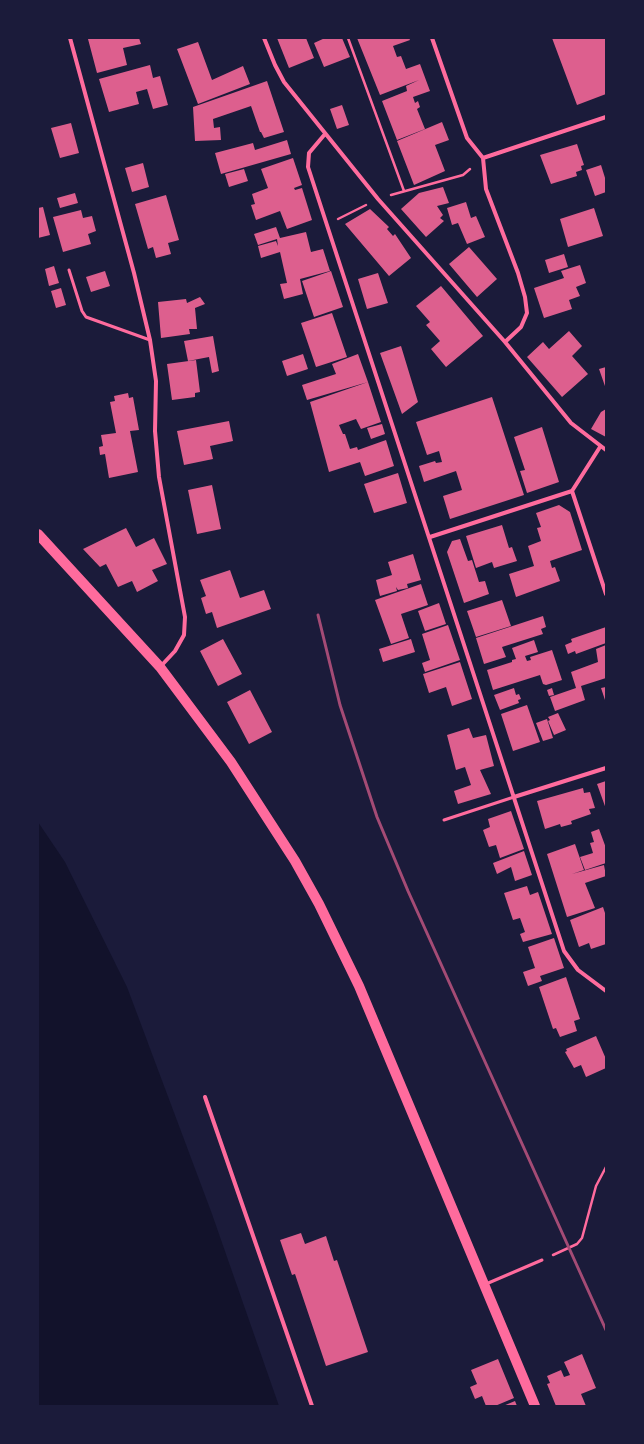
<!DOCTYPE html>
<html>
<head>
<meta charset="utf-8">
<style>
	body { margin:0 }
	#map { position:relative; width:644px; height:1444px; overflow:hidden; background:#1b1b3a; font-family:"DejaVu Sans",sans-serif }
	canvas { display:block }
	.frame { position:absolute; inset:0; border:39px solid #1b1b3a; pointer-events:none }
</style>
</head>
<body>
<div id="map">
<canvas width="644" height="1444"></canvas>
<div class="frame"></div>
</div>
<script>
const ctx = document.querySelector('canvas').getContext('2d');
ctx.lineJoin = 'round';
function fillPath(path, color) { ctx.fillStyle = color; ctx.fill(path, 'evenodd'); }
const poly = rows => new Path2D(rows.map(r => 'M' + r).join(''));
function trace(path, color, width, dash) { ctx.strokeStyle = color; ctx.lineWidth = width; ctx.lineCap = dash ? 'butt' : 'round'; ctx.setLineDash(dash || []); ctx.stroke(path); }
fillPath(poly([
	[38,822,65,862,127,987,212,1214,279,1406,38,1406]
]), '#12122b');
fillPath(poly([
	[93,38,139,38,141,44,123,48,127,65,97,73,88,39],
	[277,38,306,38,314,58,289,68],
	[325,38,342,38,350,57,324,67,314,43],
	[357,38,409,38,410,40,393,46,397,57,401,56,406,69,420,64,430,91,413,97,415,103,418,101,420,107,417,109,425,129,397,140,382,101,407,91,406,86,419,80,380,95],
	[552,38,606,38,606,94,577,105],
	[198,42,212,80,243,66,250,84,198,104,177,49],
	[150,65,153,78,160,76,168,105,153,109,147,89,136,92,139,104,109,112,99,79],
	[267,81,284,132,264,138,261,132,260,132,251,106,213,119,214,128,220,127,221,140,195,141,193,107],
	[342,105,349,125,337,129,330,109],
	[442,122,449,140,435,145,445,171,414,185,397,141],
	[71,123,79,153,60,158,51,128],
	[287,140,291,154,221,174,215,153,253,143,255,150],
	[577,144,584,165,581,166,582,170,576,172,577,176,551,184,540,155],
	[293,158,302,185,294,188,295,190,302,188,312,220,287,229,280,211,256,220,251,205,255,204,252,194,268,188,261,169],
	[143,163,149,187,132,192,125,168],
	[601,165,606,181,606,192,595,196,586,170],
	[244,169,248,181,229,187,225,174],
	[443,187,449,203,437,206,443,215,440,218,444,221,426,237,401,209,419,193],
	[75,193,78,203,60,208,57,198],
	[166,195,179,240,168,243,171,254,156,258,153,247,148,249,135,204],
	[466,202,471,218,476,216,485,237,467,244,458,223,452,225,447,208],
	[43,207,50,235,38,238,38,208],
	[594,208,603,236,568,247,560,219],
	[370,209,389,227,387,229,393,236,395,234,411,258,389,276,345,224],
	[81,210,83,218,92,216,96,231,88,234,91,244,63,252,53,217],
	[276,227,280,238,306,232,311,252,323,249,330,271,300,279,303,294,284,299,280,284,287,283,280,252,261,258,258,246,276,241,278,246,277,239,258,245,254,234],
	[469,247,497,279,477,297,449,264],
	[564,254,568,267,549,273,545,260],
	[580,265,586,283,576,287,580,296,569,300,572,309,544,318,534,288,564,278,561,271],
	[54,266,59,283,49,286,45,269],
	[105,271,110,286,91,292,86,277],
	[331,271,343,307,314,317,302,281],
	[378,273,388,303,367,309,358,279],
	[441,286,483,336,446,367,431,349,440,341,426,325,430,322,416,306],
	[61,288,66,305,56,308,51,291],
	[200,297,205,304,195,308,197,329,189,329,190,334,161,338,158,302,186,299,187,303],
	[332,313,347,357,316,367,301,323],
	[569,331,582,346,572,356,588,374,562,397,527,357,543,342,549,349],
	[213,336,219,371,212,373,209,357,188,361,184,341],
	[401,346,418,402,402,414,380,353],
	[303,354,308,369,287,376,282,361],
	[358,354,368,382,307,400,302,385,336,374,332,364],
	[196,360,200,392,195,393,195,397,172,400,167,364],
	[606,367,606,389,599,369],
	[368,382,381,422,361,429,356,419,339,425,343,434,345,434,350,449,357,447,358,450,386,440,394,466,365,476,360,462,329,472,310,402],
	[128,393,129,398,133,397,139,430,130,431,138,472,109,478,105,454,100,455,99,447,103,446,101,435,116,433,110,402,115,401,114,396],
	[492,397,524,495,450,519,443,496,462,490,456,471,424,482,419,466,435,461,436,463,442,462,439,451,427,455,416,422],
	[606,409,606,437,591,429,601,412],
	[229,421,233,441,210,446,213,459,184,465,177,431],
	[382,424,385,434,371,439,367,428],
	[542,427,559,482,527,493,520,471,525,470,514,437],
	[398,473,407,503,374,513,364,484],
	[212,485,221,529,197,534,188,490],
	[559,505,570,512,582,550,550,561,552,568,555,567,560,581,516,597,509,574,534,566,528,546,541,541,537,528,541,527,536,513],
	[502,525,509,548,512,547,517,561,494,568,492,562,476,568,466,536],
	[126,528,136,547,154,538,167,564,152,570,158,581,137,592,132,581,118,587,106,564,100,567,83,549],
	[460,539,468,561,472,560,479,582,485,581,489,594,464,603,447,552,452,541],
	[413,554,421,580,407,584,408,588,398,590,396,587,397,591,380,596,376,580,392,575,388,562],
	[230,570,240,598,264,590,271,609,217,628,212,612,206,614,201,598,206,596,200,580],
	[421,584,428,605,401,614,409,638,391,644,375,600],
	[502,600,511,626,476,637,467,611],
	[439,603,446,624,425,631,418,611],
	[543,616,546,627,541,629,543,634,502,647,506,657,484,664,476,638],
	[448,625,460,660,425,672,422,663,430,660,422,634],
	[606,627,606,643,576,654,575,651,568,654,565,645,572,642,571,639],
	[223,639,242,674,218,686,200,651],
	[411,639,415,652,383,662,379,649],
	[534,640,538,652,525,656,527,661,531,660,530,657,552,650,562,680,546,685,543,684,540,675,493,690,487,670,512,662,512,660,516,659,512,648],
	[606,645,606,678,581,686,585,700,555,711,550,697,576,688,571,672,598,662,596,649],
	[460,662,472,699,452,706,446,687,429,693,423,674],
	[606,687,606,703,601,688],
	[514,688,516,695,519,694,521,699,518,700,519,703,500,710,494,695],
	[552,688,554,695,549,696,547,690],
	[250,690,272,732,249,744,227,702],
	[527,705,540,742,513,751,501,714],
	[558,713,566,730,554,735,548,721,550,720,548,717],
	[547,719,553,738,543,741,536,723],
	[469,728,473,738,486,735,494,766,480,770,491,794,458,804,454,791,471,785,465,767,456,770,447,735],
	[606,781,606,809,597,784],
	[583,788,584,793,590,792,595,808,589,809,591,814,571,821,572,824,561,827,560,824,545,829,537,801],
	[511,811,524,849,500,858,496,845,489,847,483,830,490,827,488,819],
	[599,829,606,848,606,863,585,870,580,857,593,853,590,843,594,842,591,832],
	[575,844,584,870,572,874,604,865,606,876,585,883,595,908,567,917,547,854],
	[524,851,532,875,515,881,511,867,497,874,493,863],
	[527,886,530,895,538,892,552,934,523,942,520,934,525,932,520,918,513,920,504,893],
	[603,907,606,916,606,944,591,949,589,943,579,947,570,920],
	[554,938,564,968,540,976,542,981,528,986,523,972,535,968,528,947],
	[566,977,580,1019,574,1021,577,1031,560,1037,556,1028,553,1029,539,987],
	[596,1036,606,1059,606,1068,586,1077,581,1065,574,1068,565,1052,567,1051,566,1049],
	[301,1233,305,1244,326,1236,334,1261,337,1260,368,1352,326,1366,295,1274,292,1275,280,1240],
	[582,1354,596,1388,581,1394,586,1406,556,1406,547,1384,550,1383,547,1376,561,1370,564,1377,570,1375,564,1362],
	[498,1359,514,1398,495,1406,486,1406,482,1396,475,1399,470,1387,477,1384,471,1370],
	[515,1401,517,1406,503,1406]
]), '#dd5f8e');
trace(poly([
	[348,38,404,191],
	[391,195,463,175,470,169],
	[338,219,366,205],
	[553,1255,577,1244,582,1238,596,1186,606,1167]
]), '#ff6b9d', 2.5);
trace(poly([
	[69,270,82,311,86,317,150,340],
	[444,820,514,797],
	[486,1284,542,1260]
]), '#ff6b9d', 3);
trace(poly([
	[70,38,134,273,150,340,156,381,155,431,159,477,185,617,184,635,175,651,161,666],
	[264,38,275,65,284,82,378,199,505,342,571,423,606,450],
	[432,38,467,138,483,158,486,189,518,273,525,297,527,313,521,327,505,342],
	[325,134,309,153,308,167,564,951,578,970,606,991],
	[483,158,606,117],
	[600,447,572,491,606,594],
	[430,537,572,491],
	[514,797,606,768],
	[205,1097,312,1406]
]), '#ff6b9d', 4);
trace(poly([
	[38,534,160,667,231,762,295,861,319,904,359,986,535,1406]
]), '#ff6b9d', 10);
trace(poly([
	[318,615,340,705,377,817,408,891,606,1330]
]), '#a44b75', 3);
</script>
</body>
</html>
